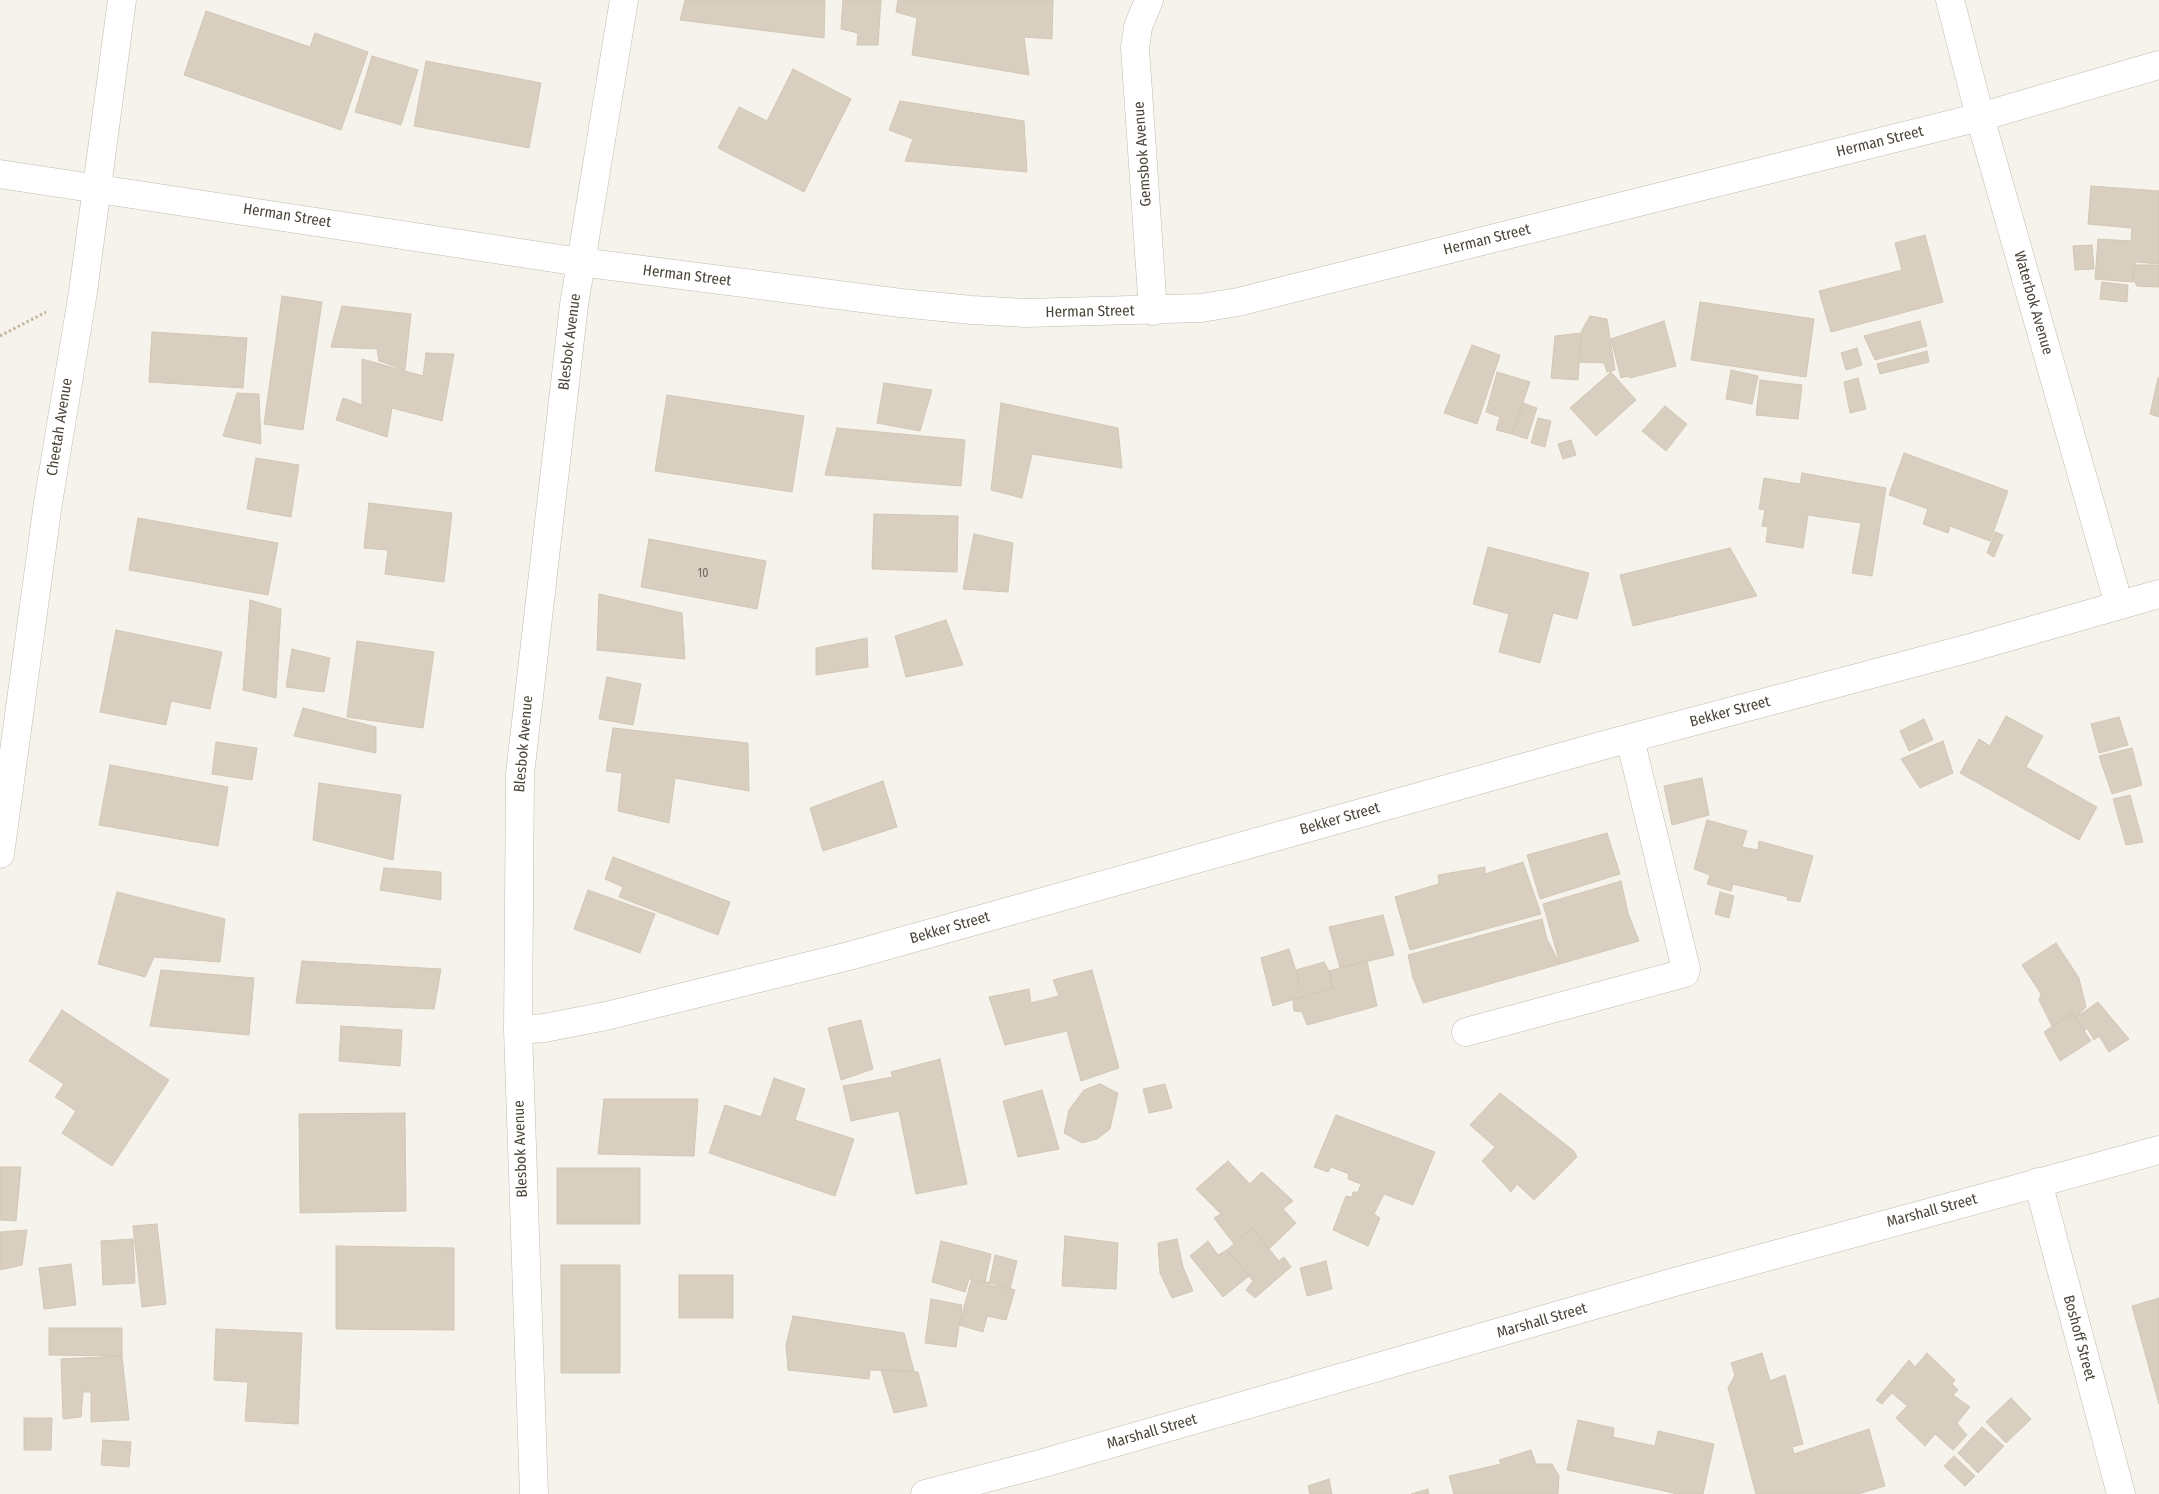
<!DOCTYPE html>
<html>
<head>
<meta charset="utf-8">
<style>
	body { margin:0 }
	canvas { display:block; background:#f6f3ec }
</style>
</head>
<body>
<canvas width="2159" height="1494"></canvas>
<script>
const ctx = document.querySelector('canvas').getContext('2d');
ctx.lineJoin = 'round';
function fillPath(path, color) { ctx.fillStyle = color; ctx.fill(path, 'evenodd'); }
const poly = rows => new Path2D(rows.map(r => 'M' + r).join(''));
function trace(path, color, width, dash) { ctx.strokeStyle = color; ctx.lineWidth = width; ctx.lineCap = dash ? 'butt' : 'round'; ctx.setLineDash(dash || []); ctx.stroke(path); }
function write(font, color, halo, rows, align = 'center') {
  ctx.font = font + ' "Fira Sans Condensed",sans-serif'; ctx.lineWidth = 4; ctx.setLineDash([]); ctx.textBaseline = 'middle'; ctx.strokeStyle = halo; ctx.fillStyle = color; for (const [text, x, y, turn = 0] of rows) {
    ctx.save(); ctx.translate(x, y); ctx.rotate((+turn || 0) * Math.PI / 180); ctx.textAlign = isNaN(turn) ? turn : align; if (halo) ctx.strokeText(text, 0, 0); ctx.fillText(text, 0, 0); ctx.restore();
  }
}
const building = poly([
	[685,0,825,0,824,38,680,20,685,0],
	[843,0,881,0,878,45,857,45,858,33,841,29,843,0],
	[898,0,1053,0,1052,39,1024,37,1029,75,912,55,917,18,896,12,898,0],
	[206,11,310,47,315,33,368,52,341,130,184,75,206,11],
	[372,56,418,70,401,125,355,112,372,56],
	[426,61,541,83,529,148,414,126,426,61],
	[793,69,851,99,804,192,718,148,739,107,767,121,793,69],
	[900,101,1024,121,1027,172,905,161,913,139,889,130,900,101],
	[2091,186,2159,191,2159,264,2135,262,2133,282,2095,279,2098,239,2131,241,2132,228,2088,224,2091,186],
	[1925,235,1943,302,1831,332,1819,291,1902,270,1895,243,1925,235],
	[2092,245,2094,269,2075,270,2073,246,2092,245],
	[2135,265,2159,265,2159,287,2137,286,2133,279,2135,265],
	[2102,282,2128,285,2127,302,2100,299,2102,282],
	[282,296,322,302,303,430,264,424,282,296],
	[1700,302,1814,319,1806,377,1691,360,1700,302],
	[342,306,411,314,405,370,379,361,377,349,331,347,342,306],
	[1590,316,1607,319,1615,370,1607,372,1604,363,1579,362,1582,330,1590,316],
	[1664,321,1676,366,1630,378,1628,376,1621,378,1611,339,1664,321],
	[1920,321,1927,346,1875,360,1864,336,1920,321],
	[152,332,247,338,243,388,149,382,152,332],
	[1581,333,1578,380,1551,378,1555,336,1581,333],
	[1472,345,1500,355,1477,424,1444,413,1472,345],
	[1857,348,1862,365,1846,370,1841,353,1857,348],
	[1927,351,1929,362,1880,374,1877,364,1927,351],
	[426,353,454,354,442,421,392,408,387,437,336,420,343,398,362,405,362,359,423,376,426,353],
	[1731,370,1758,376,1752,404,1726,399,1731,370],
	[1497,372,1530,382,1512,434,1496,430,1500,417,1486,412,1497,372],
	[1611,372,1636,400,1596,436,1570,408,1611,372],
	[1858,378,1866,409,1850,413,1844,382,1858,378],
	[2158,378,2159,378,2159,417,2150,414,2158,378],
	[1760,380,1802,385,1798,419,1756,415,1760,380],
	[884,383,932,390,920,431,877,423,884,383],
	[237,393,259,394,261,444,223,436,237,393],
	[667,395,804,416,792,492,655,471,667,395],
	[1001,403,1118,428,1122,468,1032,454,1022,498,991,490,1001,403],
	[1523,403,1537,408,1527,439,1512,434,1523,403],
	[1665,406,1687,424,1666,451,1642,431,1665,406],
	[1538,418,1551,421,1545,447,1531,443,1538,418],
	[837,428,965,440,961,486,825,475,837,428],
	[1571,440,1576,455,1563,459,1558,444,1571,440],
	[1904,453,2008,491,1990,541,1950,526,1948,533,1923,524,1928,509,1889,495,1904,453],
	[256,458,299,465,291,517,247,509,256,458],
	[1802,473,1886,488,1872,576,1852,573,1861,523,1808,515,1803,548,1766,542,1768,527,1762,526,1765,510,1759,509,1764,478,1800,484,1802,473],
	[369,503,452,513,444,582,385,574,388,550,364,548,369,503],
	[874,514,958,516,957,572,872,569,874,514],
	[138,518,278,543,268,595,129,570,138,518],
	[1995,532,2003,535,1994,557,1987,553,1995,532],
	[974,534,1013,543,1008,592,963,589,974,534],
	[649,539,766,561,757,609,641,587,649,539],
	[1488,547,1589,573,1577,619,1553,613,1540,663,1499,652,1509,614,1473,604,1488,547],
	[1730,548,1757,596,1633,626,1620,575,1730,548],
	[599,594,682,613,685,659,597,650,599,594],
	[250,600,281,609,276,698,243,690,250,600],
	[946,620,963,665,906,677,895,636,946,620],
	[116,630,222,652,210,709,171,701,166,725,100,712,116,630],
	[867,638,868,667,816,675,816,648,867,638],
	[357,641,434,652,423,728,347,717,357,641],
	[292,649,330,658,324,692,286,687,292,649],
	[607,677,641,684,633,725,599,719,607,677],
	[303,708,376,727,376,753,294,736,303,708],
	[2006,716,2043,736,2026,767,2097,807,2079,840,1960,773,1979,739,1990,746,2006,716],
	[2119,717,2128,745,2099,753,2091,724,2119,717],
	[1924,719,1933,740,1909,751,1900,731,1924,719],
	[613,728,748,743,749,791,675,778,669,823,618,811,622,773,606,771,613,728],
	[1943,741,1953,773,1920,788,1901,759,1943,741],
	[216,742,257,748,252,780,212,774,216,742],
	[2132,748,2142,785,2112,794,2099,756,2132,748],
	[110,765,228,787,218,846,99,825,110,765],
	[1702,778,1709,815,1672,825,1664,786,1702,778],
	[883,781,897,827,823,851,810,808,883,781],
	[319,783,401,795,393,860,313,840,319,783],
	[2130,795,2143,842,2126,845,2113,799,2130,795],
	[1707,820,1747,831,1742,847,1758,850,1759,841,1813,856,1800,902,1787,900,1788,897,1733,884,1731,891,1707,884,1710,875,1694,869,1707,820],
	[1607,833,1620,874,1540,899,1527,855,1607,833],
	[613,857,730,902,718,935,619,897,623,887,605,879,613,857],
	[1523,862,1541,914,1410,950,1395,897,1439,884,1438,875,1485,867,1485,874,1523,862],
	[384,868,441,872,441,900,380,890,384,868],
	[1621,881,1628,913,1639,941,1560,964,1543,904,1621,881],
	[588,890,655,914,640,953,574,929,588,890],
	[117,892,225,919,220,962,154,957,145,977,98,964,117,892],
	[1720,892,1734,896,1729,918,1715,914,1720,892],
	[1383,915,1394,955,1340,968,1329,927,1383,915],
	[1542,919,1547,939,1560,964,1423,1003,1413,978,1408,955,1542,919],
	[2056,943,2079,978,2086,1007,2075,1018,2072,1013,2052,1026,2039,1000,2041,994,2022,965,2056,943],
	[1289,949,1304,996,1273,1006,1261,958,1289,949],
	[302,961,441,969,434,1009,296,1003,302,961],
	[1367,961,1377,1006,1307,1025,1302,1012,1294,1011,1293,1000,1333,988,1329,971,1367,961],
	[1324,962,1329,971,1333,988,1302,996,1296,970,1324,962],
	[161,970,254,978,249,1035,150,1026,161,970],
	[1092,970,1119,1068,1081,1081,1067,1031,1005,1045,989,997,1029,989,1031,1003,1059,996,1053,980,1092,970],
	[2098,1002,2129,1039,2109,1052,2099,1036,2094,1040,2087,1028,2084,1031,2075,1018,2098,1002],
	[62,1010,169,1080,112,1166,62,1133,76,1111,55,1097,64,1084,29,1061,62,1010],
	[2072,1013,2091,1041,2060,1061,2044,1032,2072,1013],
	[861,1020,873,1069,841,1080,828,1028,861,1020],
	[341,1026,402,1030,400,1066,339,1061,341,1026],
	[940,1059,967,1184,916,1194,899,1111,851,1121,843,1086,893,1077,891,1072,940,1059],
	[774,1078,805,1089,795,1120,854,1139,835,1196,709,1153,725,1105,761,1117,774,1078],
	[1100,1084,1118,1093,1110,1129,1097,1139,1082,1143,1064,1133,1069,1110,1084,1090,1100,1084],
	[1165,1084,1172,1108,1149,1113,1143,1089,1165,1084],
	[1042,1090,1059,1149,1018,1157,1003,1101,1042,1090],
	[1500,1093,1574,1151,1577,1157,1534,1200,1517,1184,1511,1192,1482,1161,1495,1147,1470,1125,1500,1093],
	[604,1099,698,1099,694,1156,598,1154,604,1099],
	[405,1113,406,1211,300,1213,299,1114,405,1113],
	[1336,1115,1435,1152,1413,1205,1384,1194,1374,1214,1380,1218,1368,1246,1333,1230,1346,1196,1352,1197,1353,1192,1358,1192,1361,1184,1348,1179,1349,1174,1331,1167,1328,1172,1314,1167,1336,1115],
	[1228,1161,1250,1184,1262,1172,1293,1201,1283,1209,1296,1223,1269,1249,1252,1228,1234,1244,1214,1218,1221,1214,1196,1189,1228,1161],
	[0,1167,21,1167,16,1221,0,1220,0,1167],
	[557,1168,640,1168,640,1224,557,1224,557,1168],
	[157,1224,166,1304,142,1307,133,1226,157,1224],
	[1252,1228,1279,1261,1284,1257,1291,1267,1255,1298,1246,1290,1253,1281,1227,1250,1252,1228],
	[27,1230,22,1265,0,1270,0,1232,27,1230],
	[1065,1236,1118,1243,1116,1289,1062,1286,1065,1236],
	[133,1239,135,1283,103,1285,101,1241,133,1239],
	[1177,1239,1183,1267,1193,1291,1172,1298,1160,1273,1158,1243,1177,1239],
	[941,1241,991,1254,985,1282,969,1279,965,1292,932,1282,941,1241],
	[1208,1241,1218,1255,1227,1250,1249,1276,1223,1297,1190,1256,1208,1241],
	[336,1246,454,1248,454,1330,336,1329,336,1246],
	[995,1255,1017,1261,1010,1289,989,1285,995,1255],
	[1326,1261,1332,1289,1307,1296,1300,1268,1326,1261],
	[71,1264,76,1305,44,1309,39,1268,71,1264],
	[561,1265,620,1265,620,1373,561,1373,561,1265],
	[679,1275,733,1275,733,1318,679,1318,679,1275],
	[972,1278,1015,1290,1006,1320,987,1316,983,1332,959,1325,972,1278],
	[2159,1298,2159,1404,2132,1306,2159,1298],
	[931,1299,962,1305,956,1347,925,1343,931,1299],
	[793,1316,904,1333,914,1371,870,1370,869,1379,788,1370,786,1345,793,1316],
	[49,1328,122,1328,122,1356,49,1355,49,1328],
	[216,1329,302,1333,298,1424,245,1421,248,1382,214,1380,216,1329],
	[1762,1353,1770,1381,1785,1375,1803,1444,1792,1447,1794,1454,1869,1429,1885,1486,1858,1494,1756,1494,1728,1388,1735,1375,1731,1363,1762,1353],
	[1927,1353,1955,1380,1952,1384,1958,1390,1953,1395,1970,1407,1957,1423,1967,1435,1953,1450,1935,1434,1925,1446,1896,1418,1907,1406,1892,1393,1882,1404,1876,1400,1909,1360,1915,1367,1927,1353],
	[122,1356,129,1420,91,1422,91,1392,83,1392,81,1417,63,1419,61,1359,122,1356],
	[881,1370,918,1372,927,1406,894,1413,881,1370],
	[2011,1398,2031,1419,2006,1443,1986,1422,2011,1398],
	[24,1418,52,1418,51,1450,24,1450,24,1418],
	[1578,1420,1614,1428,1613,1437,1655,1446,1658,1431,1714,1444,1703,1494,1678,1494,1567,1470,1578,1420],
	[1982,1427,2004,1446,1978,1473,1958,1453,1982,1427],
	[103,1440,131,1442,129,1467,101,1465,103,1440],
	[1531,1450,1536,1464,1552,1464,1559,1476,1558,1494,1454,1494,1449,1476,1501,1464,1499,1460,1531,1450],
	[1954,1456,1975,1476,1965,1486,1944,1466,1954,1456],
	[1329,1479,1332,1494,1310,1494,1308,1486,1329,1479],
	[1428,1489,1429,1494,1411,1494,1428,1489]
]);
fillPath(building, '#d8cfc1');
trace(building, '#d3c7b4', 1);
const minor = poly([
	[1149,0,1138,27,1135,48,1153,311],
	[1950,0,1980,117,2119,605],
	[0,174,580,262,901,303,972,310,1026,313,1201,308,1238,302,1980,117,2159,65],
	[0,854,48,503,83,292,122,0],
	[518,1030,544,1028,606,1016,849,956,1608,744,1970,648,2159,594],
	[1466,1032,1685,973,1686,969,1630,739],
	[2038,1182,2121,1494],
	[534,1494,518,1030,520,774,574,305,624,0],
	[925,1494,1040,1464,1671,1283,2159,1150]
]);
trace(minor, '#c2bbae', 29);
trace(poly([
	[0,336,46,312]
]), '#c4b79f', 3, [2.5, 2.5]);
trace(minor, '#fff', 28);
write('12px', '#6e675b', null, [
	["10",703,574]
]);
write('15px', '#4b4439', '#fff', [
	["Herman Street",1880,142,-14],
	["Gemsbok Avenue",1143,154,-94],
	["Herman Street",287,216,9],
	["Herman Street",1487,240,-14],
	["Herman Street",687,276,7],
	["Waterbok Avenue",2033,303,74],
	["Herman Street",1090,312,-1],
	["Blesbok Avenue",570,342,-83],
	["Cheetah Avenue",60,427,-81],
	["Bekker Street",1730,712,-15],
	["Blesbok Avenue",524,744,-85],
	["Bekker Street",1340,819,-16],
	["Bekker Street",950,928,-16],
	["Blesbok Avenue",521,1149,-92],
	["Marshall Street",1932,1211,-15],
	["Marshall Street",1542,1321,-16],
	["Boshoff Street",2079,1338,75],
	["Marshall Street",1152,1432,-16]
]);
</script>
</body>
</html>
